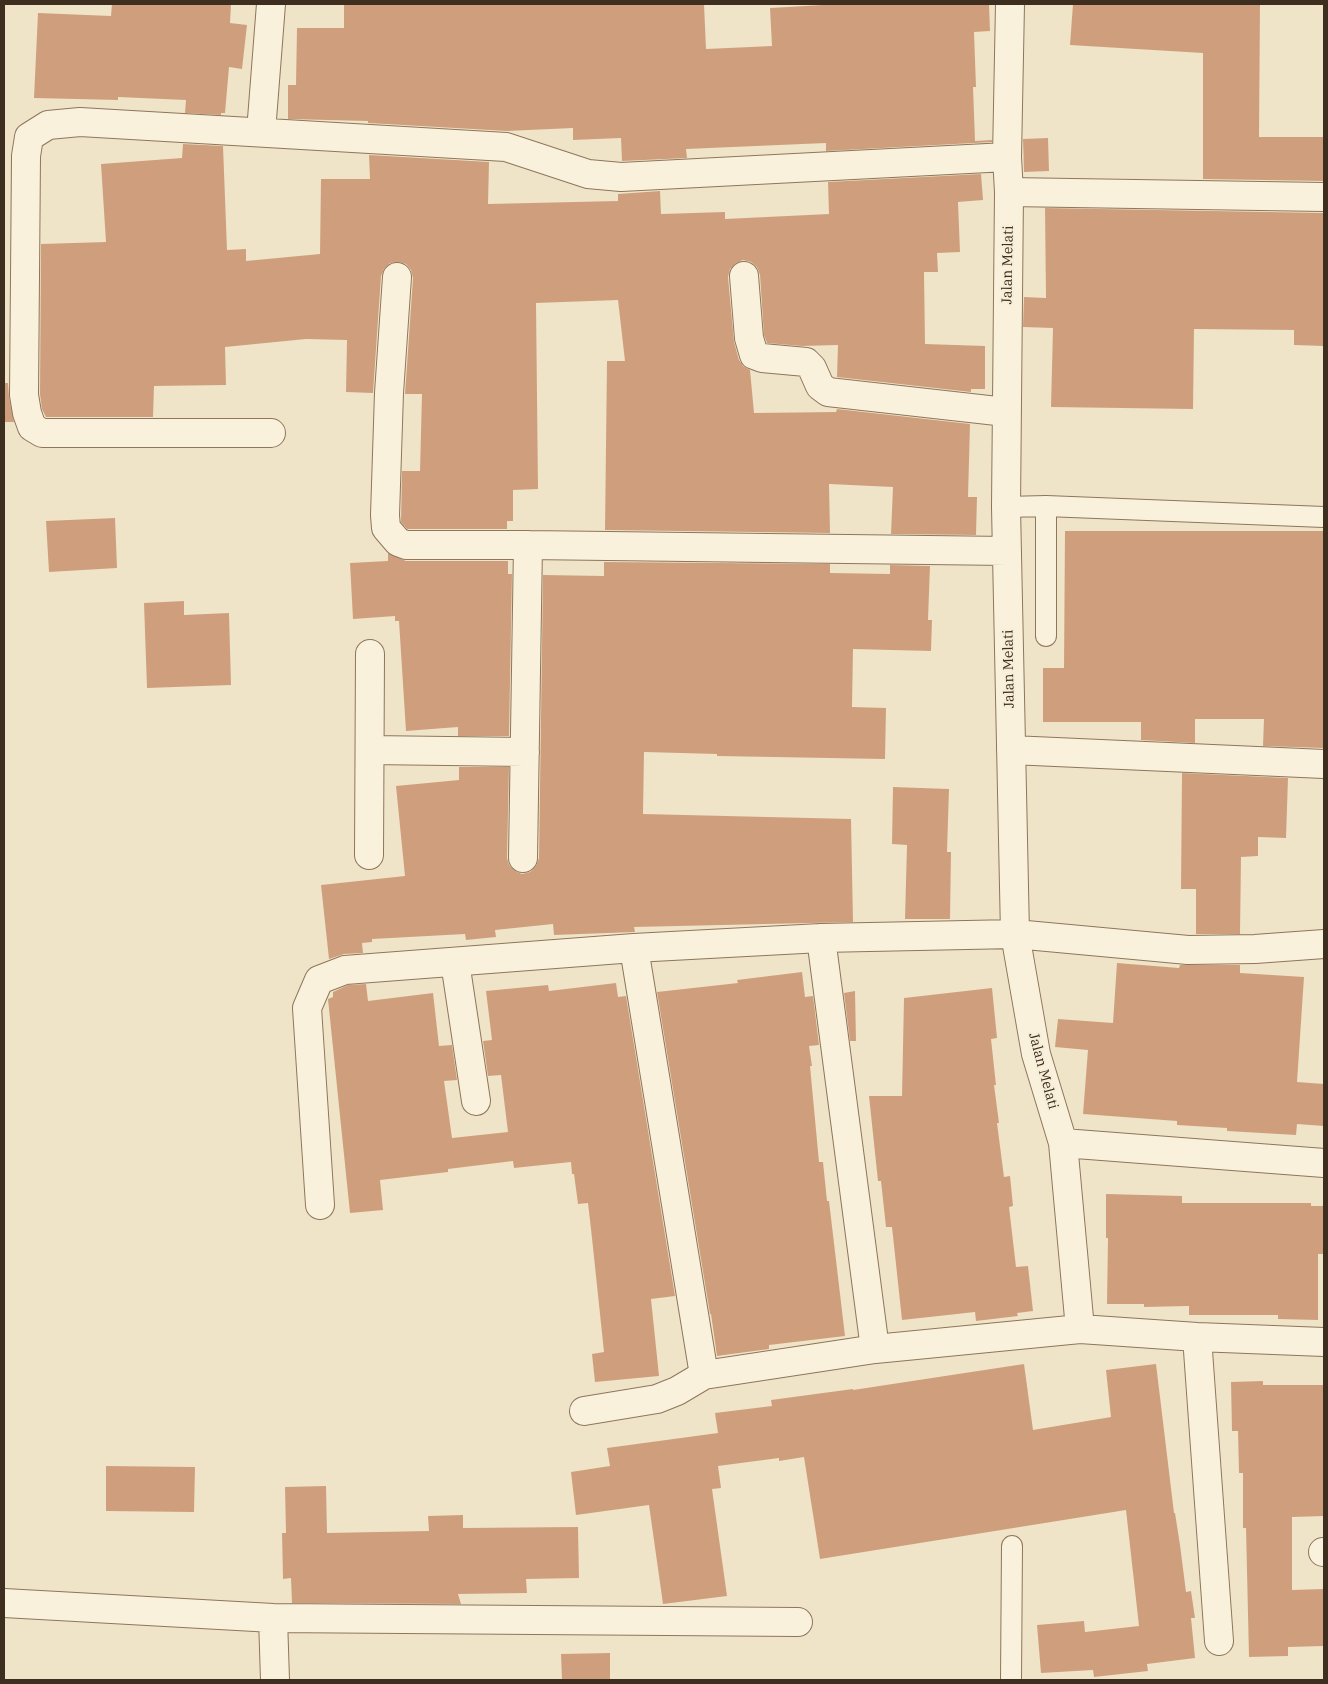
<!DOCTYPE html>
<html>
<head>
<meta charset="utf-8">
<style>
	body { margin:0 }
	#map { position:relative; width:1328px; height:1684px; overflow:hidden; background:#f0e4c8; font-family:"IBM Plex Serif",serif }
	canvas { display:block }
	.frame { position:absolute; inset:0; border:5px solid #3d2e20; pointer-events:none }
</style>
</head>
<body>
<div id="map">
<canvas width="1328" height="1684"></canvas>
<div class="frame"></div>
</div>
<script>
const ctx = document.querySelector('canvas').getContext('2d');
ctx.lineJoin = 'round';
function fillPath(path, color) { ctx.fillStyle = color; ctx.fill(path, 'evenodd'); }
const poly = rows => new Path2D(rows.map(r => 'M' + r).join(''));
function trace(path, color, width, dash) { ctx.strokeStyle = color; ctx.lineWidth = width; ctx.lineCap = dash ? 'butt' : 'round'; ctx.setLineDash(dash || []); ctx.stroke(path); }
function write(font, color, halo, rows, align = 'center') {
  ctx.font = font + ' "IBM Plex Serif",serif'; ctx.lineWidth = 4.5; ctx.setLineDash([]); ctx.textBaseline = 'middle'; ctx.strokeStyle = halo; ctx.fillStyle = color; for (const [text, x, y, turn = 0] of rows) {
    ctx.save(); ctx.translate(x, y); ctx.rotate((+turn || 0) * Math.PI / 180); ctx.textAlign = isNaN(turn) ? turn : align; if (halo) ctx.strokeText(text, 0, 0); ctx.fillText(text, 0, 0); ctx.restore();
  }
}
fillPath(poly([
	[112,4,231,4,230,23,247,25,242,69,229,67,225,113,221,113,221,115,185,113,186,100,118,97,118,100,34,98,38,13,111,16],
	[344,4,704,4,706,49,772,46,770,8,823,5,823,4,989,4,990,31,974,32,976,87,973,87,975,141,992,140,992,142,826,151,826,143,686,149,687,158,622,161,621,138,573,140,573,128,507,131,368,123,368,121,288,119,288,85,296,85,297,28,344,28],
	[1073,4,1260,4,1259,137,1324,137,1324,181,1203,179,1203,53,1070,45],
	[1048,138,1049,171,1024,172,1023,139],
	[183,144,223,146,227,250,246,249,246,261,320,254,321,179,370,179,369,155,489,162,488,204,618,201,618,194,660,191,661,214,725,212,725,219,829,214,828,182,981,174,983,200,958,202,960,252,937,253,938,272,924,272,925,344,985,346,985,389,971,389,971,392,837,377,838,345,802,346,767,343,764,335,760,275,757,267,751,262,743,260,736,263,730,269,728,277,734,342,739,360,743,366,750,370,754,413,836,412,837,409,970,424,968,497,977,497,976,535,891,534,893,487,829,484,830,533,605,530,607,361,625,361,618,300,536,303,538,489,513,490,513,521,507,521,507,529,407,529,401,522,402,471,420,471,422,394,405,394,413,278,411,270,406,264,399,262,390,263,384,269,381,276,373,393,346,392,347,340,306,339,225,347,226,385,154,386,153,417,46,417,42,409,40,394,41,244,106,242,101,164,182,158],
	[1045,208,1324,213,1324,346,1294,345,1294,330,1194,329,1193,409,1051,407,1053,328,1023,327,1024,297,1046,298],
	[4,383,8,383,9,397,14,422,4,422],
	[115,518,117,568,49,572,46,521],
	[1065,531,1324,531,1324,748,1263,746,1264,719,1195,719,1195,743,1141,740,1141,722,1043,722,1043,668,1064,668],
	[388,553,406,561,508,561,508,574,512,574,509,736,458,736,458,727,406,731,399,621,395,621,395,616,353,619,350,563,388,561],
	[604,562,830,564,830,573,890,574,890,565,930,566,928,620,932,620,931,651,853,649,852,707,886,708,885,759,717,756,717,754,644,752,643,814,851,819,853,922,634,927,635,932,554,935,553,924,495,930,496,937,466,940,465,934,372,939,372,942,362,943,363,953,344,954,329,959,321,885,405,876,396,786,459,780,459,767,509,767,507,858,509,865,515,871,522,874,530,872,536,866,539,858,543,575,604,576],
	[184,601,184,615,229,613,231,685,147,688,144,603],
	[1182,773,1288,778,1286,838,1258,837,1258,856,1241,857,1240,934,1196,934,1196,889,1181,889],
	[893,787,949,789,947,852,951,852,950,919,905,919,907,845,892,844],
	[1117,963,1179,968,1180,965,1240,965,1240,973,1304,977,1297,1082,1324,1084,1324,1126,1297,1124,1296,1135,1227,1131,1227,1128,1177,1125,1177,1121,1083,1114,1088,1050,1055,1047,1058,1019,1113,1023],
	[802,972,805,997,813,996,819,1045,809,1046,812,1066,810,1066,819,1162,823,1162,827,1201,829,1201,845,1336,769,1345,769,1349,717,1356,711,1314,710,1314,657,992,738,983,737,980],
	[616,983,618,997,626,996,675,1296,651,1299,659,1376,595,1382,592,1354,604,1352,592,1238,588,1203,578,1204,574,1174,572,1174,571,1162,514,1168,513,1161,448,1169,448,1172,380,1180,383,1210,350,1213,328,999,333,997,333,992,348,985,366,984,368,1001,433,993,439,1046,452,1045,457,1080,444,1081,452,1138,508,1132,501,1075,488,1076,483,1041,492,1040,486,991,548,985,549,991],
	[992,988,997,1038,991,1039,996,1085,994,1085,999,1123,997,1123,1004,1177,1010,1176,1013,1206,1009,1207,1016,1267,1028,1266,1033,1311,1017,1313,1018,1316,976,1321,975,1312,902,1320,892,1227,886,1227,881,1181,878,1181,869,1096,902,1096,904,998],
	[855,991,856,1041,850,1041,844,993],
	[1106,1194,1182,1196,1182,1203,1311,1203,1311,1206,1324,1206,1324,1254,1318,1254,1318,1320,1278,1319,1278,1315,1189,1315,1189,1306,1144,1307,1144,1304,1107,1304,1108,1238,1106,1238],
	[1024,1364,1033,1430,1111,1417,1106,1370,1156,1364,1174,1513,1175,1513,1180,1545,1186,1592,1191,1591,1195,1618,1191,1618,1195,1658,1147,1664,1148,1671,1094,1677,1093,1670,1041,1673,1037,1625,1084,1621,1085,1632,1139,1626,1126,1510,820,1559,804,1457,779,1461,779,1458,718,1466,721,1488,712,1489,727,1596,663,1604,649,1505,576,1515,571,1472,610,1466,607,1448,718,1433,715,1413,772,1406,771,1400,853,1389,853,1390],
	[1263,1381,1263,1385,1324,1385,1324,1516,1292,1517,1292,1590,1324,1589,1324,1646,1288,1647,1288,1656,1249,1657,1246,1528,1243,1528,1243,1473,1239,1473,1238,1431,1232,1431,1231,1382],
	[106,1466,195,1467,194,1512,106,1511],
	[326,1486,327,1533,429,1531,428,1516,463,1515,463,1528,578,1527,579,1578,526,1579,527,1593,458,1594,461,1604,292,1603,291,1578,283,1579,282,1533,286,1533,285,1487],
	[610,1653,610,1680,562,1680,561,1654]
]), '#cf9f7d');
const lane = poly([
	[1006,507,1046,506,1324,517],
	[1046,636,1046,506],
	[1011,1680,1012,1546]
]);
const street = poly([
	[1010,4,1007,157,1009,192,1006,507,1015,934,1036,1054,1063,1143,1080,1329],
	[261,132,271,4],
	[1009,192,1324,197],
	[744,276,749,338,754,355,762,358,806,362,812,368,820,386,828,392,1006,412],
	[397,277,389,393,385,515,386,528,398,542,406,545,528,545,1007,551],
	[271,433,42,433,32,427,27,413,24,395,26,156,29,137,48,125,80,122,506,147,588,174,621,177,1007,157],
	[370,750,525,752],
	[1011,750,1324,764],
	[369,855,370,654],
	[523,858,528,545],
	[821,938,875,1349],
	[634,948,704,1375],
	[455,962,476,1101],
	[1063,1143,1324,1163],
	[320,1205,307,1008,319,980,345,970,634,948,821,938,1015,934,1188,950,1255,949,1324,944],
	[1197,1337,1219,1641],
	[584,1411,657,1399,677,1391,704,1375,875,1349,1080,1329,1197,1337,1324,1342],
	[1323,1552,1324,1552],
	[4,1603,273,1618,798,1622],
	[273,1618,275,1680]
]);
trace(lane, '#8d765c', 22);
trace(street, '#8d765c', 30);
trace(lane, '#faf1dc', 20);
trace(street, '#faf1dc', 28);
write('14px', '#3d2e20', '#f7eed8', [
	["Jalan Melati",1008,265,-89],
	["Jalan Melati",1009,669,-91],
	["Jalan Melati",1043,1071,75]
]);
</script>
</body>
</html>
